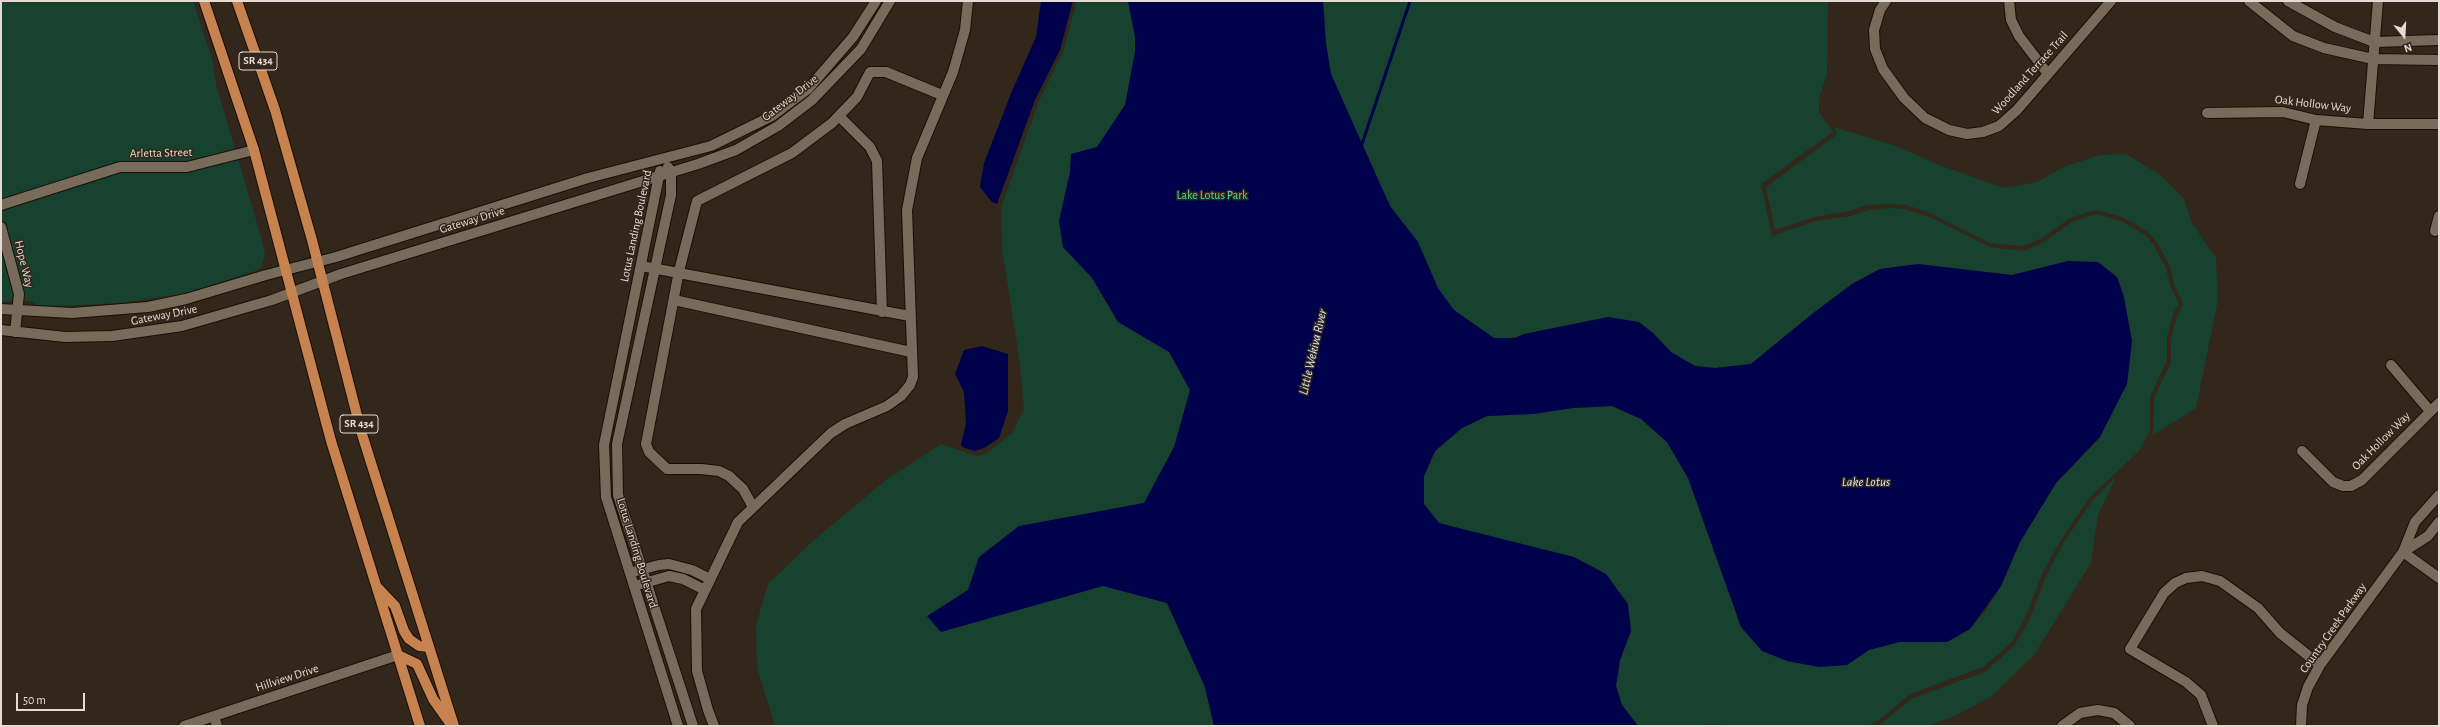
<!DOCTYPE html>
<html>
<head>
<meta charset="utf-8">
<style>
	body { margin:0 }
	#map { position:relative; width:2440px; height:727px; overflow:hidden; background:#32271a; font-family:"Alegreya Sans",sans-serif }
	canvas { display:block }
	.frame { position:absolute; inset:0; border:2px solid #e4dcd4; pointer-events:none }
	.north { position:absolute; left:2384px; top:16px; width:40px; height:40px; -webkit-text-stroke:3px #32271a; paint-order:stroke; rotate:162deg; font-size:11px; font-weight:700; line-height:16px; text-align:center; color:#e4dcd4 }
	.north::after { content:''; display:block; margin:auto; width:14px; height:18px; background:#e4dcd4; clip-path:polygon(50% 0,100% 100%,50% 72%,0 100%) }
	.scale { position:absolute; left:16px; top:693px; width:69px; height:18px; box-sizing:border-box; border:2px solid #e4dcd4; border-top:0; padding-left:5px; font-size:12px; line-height:14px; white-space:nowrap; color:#e4dcd4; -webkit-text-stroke:3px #32271a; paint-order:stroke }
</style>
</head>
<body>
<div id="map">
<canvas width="2440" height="727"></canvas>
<div class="frame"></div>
<div class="north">N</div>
<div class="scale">50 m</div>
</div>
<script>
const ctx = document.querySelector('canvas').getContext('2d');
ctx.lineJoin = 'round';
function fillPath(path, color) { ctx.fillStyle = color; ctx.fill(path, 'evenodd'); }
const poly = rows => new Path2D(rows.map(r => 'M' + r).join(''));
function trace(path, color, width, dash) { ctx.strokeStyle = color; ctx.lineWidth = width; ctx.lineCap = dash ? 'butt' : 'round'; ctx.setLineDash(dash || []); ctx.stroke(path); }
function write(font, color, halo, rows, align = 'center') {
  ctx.font = font + ' "Alegreya Sans",sans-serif'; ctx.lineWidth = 3; ctx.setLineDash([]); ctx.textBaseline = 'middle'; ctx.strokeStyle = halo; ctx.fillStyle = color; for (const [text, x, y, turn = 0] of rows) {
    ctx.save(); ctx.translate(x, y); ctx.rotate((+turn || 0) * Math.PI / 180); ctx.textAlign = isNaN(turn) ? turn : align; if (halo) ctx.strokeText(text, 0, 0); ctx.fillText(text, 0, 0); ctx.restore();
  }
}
fillPath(poly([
	[1,1,193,1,212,59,216,84,262,240,265,254,261,267,256,271,187,293,121,303,39,307,32,301,1,301],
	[1077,1,1828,1,1827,74,1819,99,1819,112,1833,132,1761,184,1772,236,1816,221,1850,216,1869,210,1890,208,1905,209,1934,219,1990,247,2024,251,2044,242,2072,222,2089,216,2097,214,2121,221,2144,234,2153,244,2166,268,2170,285,2179,304,2173,314,2167,336,2167,360,2150,397,2150,431,2139,451,2089,498,2061,540,2043,572,2024,620,2011,643,1983,667,1910,694,1879,720,1868,726,1741,726,1708,724,1701,726,1638,726,1622,705,1616,686,1620,660,1631,631,1479,535,1439,523,1424,504,1424,476,1435,451,1462,428,1487,416,1533,414,1573,408,1612,406,1641,419,1667,442,1688,478,1847,665,1869,650,1899,642,1947,642,1970,629,1986,610,2001,586,2020,542,2056,483,2100,437,2068,261,2012,275,1968,270,1880,269,1852,284,1812,314,1751,364,1715,368,1695,366,1671,352,1653,333,1552,330,1505,339,1237,536,940,631,1103,585,1167,603,1205,687,1214,726,775,726,757,668,756,625,768,584,814,540,886,480,941,444,976,456,986,454,1012,433,1024,409,1020,364,1002,249,1001,207,1039,101,1063,52],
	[1834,127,1896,146,1939,165,2004,188,2037,182,2063,167,2100,155,2126,154,2159,174,2184,199,2192,223,2216,258,2218,300,2196,408,2153,435,2154,398,2171,362,2171,338,2177,316,2183,304,2174,284,2170,266,2156,241,2147,231,2122,217,2097,210,2088,212,2070,218,2042,238,2023,246,1990,243,1925,211,1906,205,1889,204,1868,205,1849,211,1815,217,1775,230,1766,187,1835,136,1837,133],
	[2116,477,2098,515,2091,563,2034,655,1992,696,1957,715,1928,726,1878,726,1913,698,1985,672,2014,646,2028,623,2047,574,2064,542,2092,501]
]), '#16422f');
fillPath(poly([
	[1041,1,1073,1,1060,50,1035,100,997,204,992,202,980,187,984,163,1012,91,1036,37],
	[1128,1,1323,1,1326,43,1331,74,1390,206,1418,242,1438,288,1454,310,1494,338,1515,338,1524,334,1608,317,1639,322,1653,333,1671,352,1695,366,1715,368,1751,364,1812,314,1852,284,1880,269,1918,264,2012,275,2068,261,2098,262,2117,277,2124,297,2132,341,2127,384,2100,437,2056,483,2020,542,2001,586,1970,629,1947,642,1899,642,1869,650,1847,665,1819,667,1787,661,1762,651,1741,627,1688,478,1667,442,1641,419,1612,406,1573,408,1533,414,1487,416,1462,428,1435,451,1424,476,1424,504,1439,523,1574,557,1606,574,1628,604,1631,631,1620,660,1616,686,1622,705,1638,726,1214,726,1205,687,1167,603,1103,586,941,632,927,616,968,590,979,557,1019,526,1144,503,1174,447,1190,390,1169,352,1118,322,1092,278,1063,247,1059,221,1070,172,1071,154,1097,147,1125,105,1135,51,1135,37],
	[982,346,1008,354,1008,411,999,438,986,447,975,451,962,447,961,444,966,424,964,392,955,374,964,350]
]), '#00014b');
trace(poly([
	[1361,147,1410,1]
]), '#00014b', 3);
const minor = poly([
	[1886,1,1880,10,1874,30,1875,49,1883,69,1904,98,1925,118,1949,130,1967,134,1983,132,1999,126,2017,110,2111,1],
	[2009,1,2011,20,2019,36,2048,74],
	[2249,1,2293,36,2324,48,2373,59,2439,60],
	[2288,1,2335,27,2374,42,2439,40],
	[2207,113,2283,112,2316,120,2368,124,2439,124],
	[839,116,870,147,877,161,882,312],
	[2368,124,2378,1],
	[668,167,671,172,671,195,617,444,618,495,693,726],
	[660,171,604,445,606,497,678,726],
	[2300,184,2316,120],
	[1,205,120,167,187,167,254,150],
	[1,227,19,294,15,332],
	[2435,231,2439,216],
	[641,266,910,316],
	[674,300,911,352],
	[1,309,72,313,148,307,186,299,266,275,336,257,588,178,711,146,772,116,808,89,853,37,876,1],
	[1,330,65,337,112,336,182,326,272,300,341,274,698,164,736,150,778,126,812,100,861,49,890,1],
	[2391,365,2430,411],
	[2302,451,2333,482,2343,486,2351,486,2362,480,2439,403],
	[753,507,743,489,729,476,719,471,701,469,667,469,649,452,646,444,679,271,697,201,792,153,832,123,857,97,870,72,886,72,942,95],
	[2403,552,2428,536,2439,522],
	[2403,552,2439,578],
	[636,571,659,565,669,564,692,570,710,579],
	[641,584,669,576,683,579,705,590],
	[214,716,217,726],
	[184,726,398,655],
	[714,726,708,710,697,671,696,609,738,522,831,433,845,424,887,406,901,396,910,385,913,377,907,210,917,158,953,72,965,30,968,1],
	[2062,726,2080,713,2098,710,2114,713,2130,726],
	[2213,726,2201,695,2186,682,2130,649,2164,593,2175,583,2186,578,2202,576,2220,581,2258,608,2280,633,2320,665],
	[2301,726,2302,705,2308,687,2320,665,2403,552,2415,522,2439,495]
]);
const major = poly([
	[204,1,254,150,331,441,420,726],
	[237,1,275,110,312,240,361,431,454,726],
	[377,587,395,606,404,631,409,639,419,646,429,647],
	[398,655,417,664,433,699,450,723]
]);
trace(minor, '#1a0f05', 12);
trace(major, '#1a0f05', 12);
trace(minor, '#786b5c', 10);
trace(major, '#c6824f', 10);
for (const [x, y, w] of [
	[258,61,38],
	[359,424,38]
]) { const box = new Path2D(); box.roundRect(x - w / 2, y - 9, w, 18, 3); ctx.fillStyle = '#32271a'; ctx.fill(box); trace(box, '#e4dcd4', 1); }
write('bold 11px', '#e4dcd4', null, [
	["SR 434",258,61],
	["SR 434",359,424]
]);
write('12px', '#e4dcd4', '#32271a', [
	["Woodland Terrace Trail",2030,73,-48],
	["Gateway Drive",790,98,-38],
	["Oak Hollow Way",2313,104,7],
	["Arletta Street",161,153,-1],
	["Gateway Drive",472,220,-17],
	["Lotus Landing Boulevard",636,226,-78],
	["Hope Way",24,264,76],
	["Gateway Drive",164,315,-11],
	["Oak Hollow Way",2381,441,-45],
	["Lotus Landing Boulevard",637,553,73],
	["Country Creek Parkway",2333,628,-55],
	["Hillview Drive",287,678,-18]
]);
write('12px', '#3ade9f', '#32271a', [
	["Lake Lotus Park",1212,195]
]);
write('italic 13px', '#d5e1f6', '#32271a', [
	["Little Wekiva River",1313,352,-77],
	["Lake Lotus",1866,482]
]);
</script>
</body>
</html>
